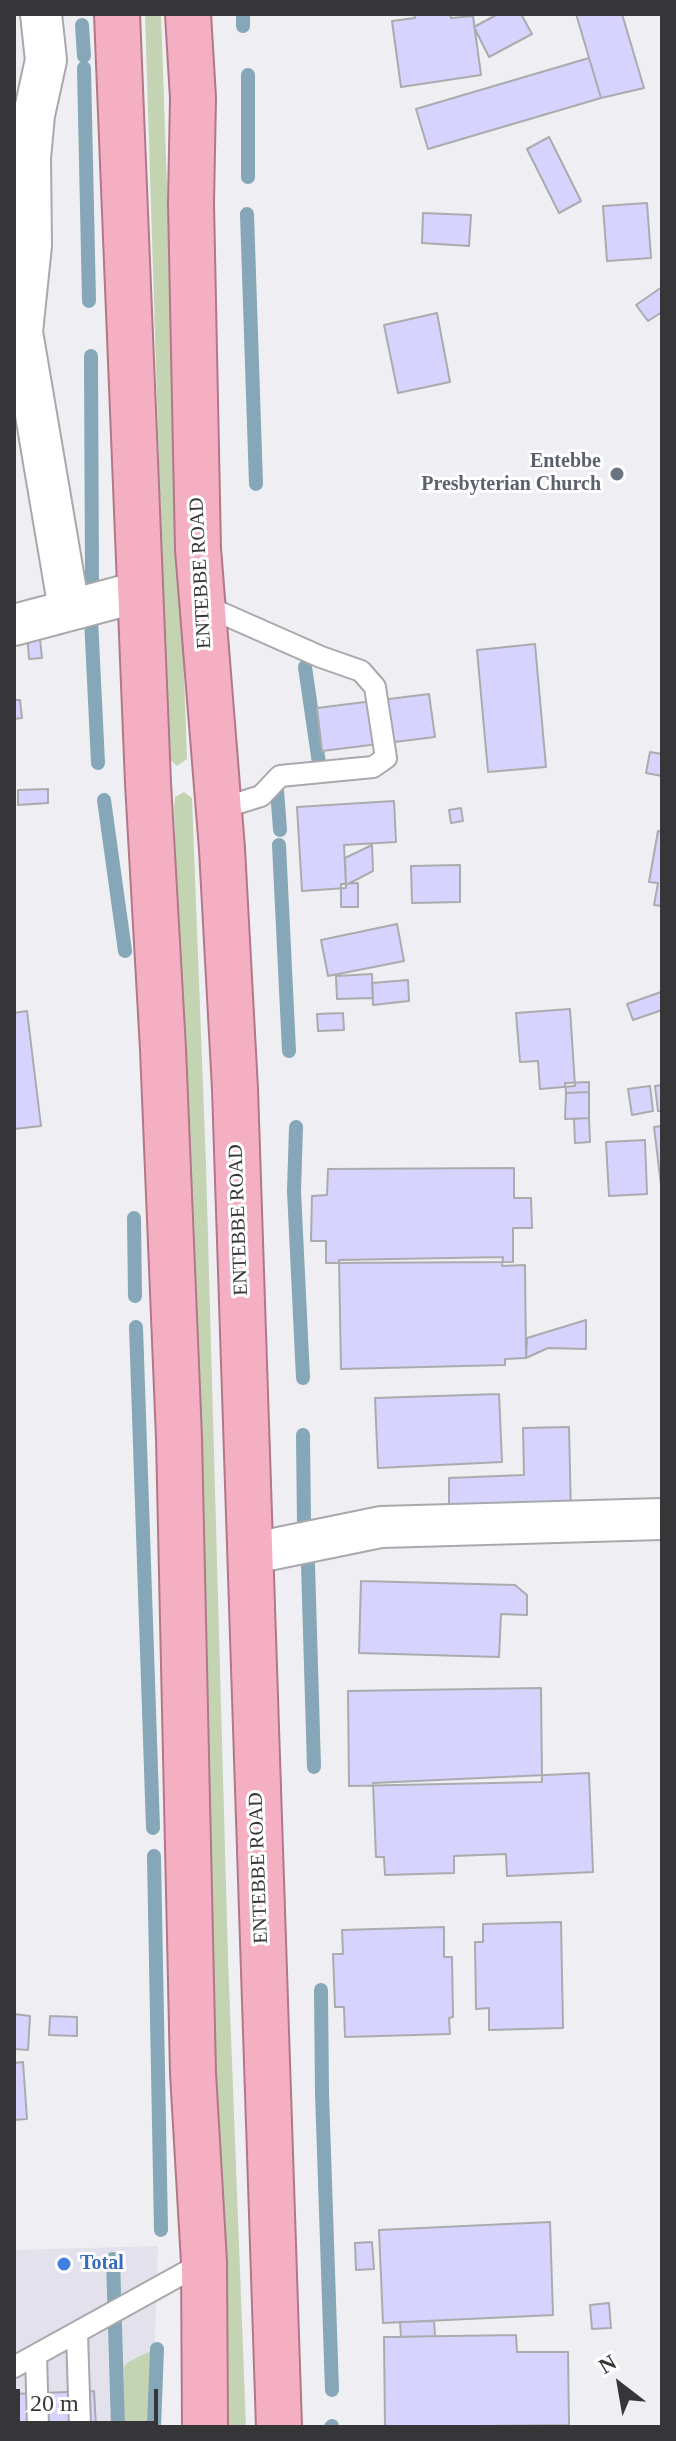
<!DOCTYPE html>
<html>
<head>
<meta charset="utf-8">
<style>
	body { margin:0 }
	#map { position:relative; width:676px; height:2441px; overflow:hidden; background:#efeff3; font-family:"Times New Roman",serif }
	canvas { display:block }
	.frame { position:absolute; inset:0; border:16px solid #363638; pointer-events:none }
	.north { position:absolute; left:580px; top:2345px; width:80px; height:80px; -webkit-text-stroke:6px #fff; paint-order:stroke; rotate:329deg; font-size:22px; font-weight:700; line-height:32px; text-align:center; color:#363638 }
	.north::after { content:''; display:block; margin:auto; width:28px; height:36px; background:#363638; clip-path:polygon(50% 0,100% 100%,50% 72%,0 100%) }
	.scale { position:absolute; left:16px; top:2389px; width:142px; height:36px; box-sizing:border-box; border:4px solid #363638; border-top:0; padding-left:10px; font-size:24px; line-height:28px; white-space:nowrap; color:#363638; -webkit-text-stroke:6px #fff; paint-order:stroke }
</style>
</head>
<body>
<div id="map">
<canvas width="676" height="2441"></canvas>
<div class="frame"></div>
<div class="north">N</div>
<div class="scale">20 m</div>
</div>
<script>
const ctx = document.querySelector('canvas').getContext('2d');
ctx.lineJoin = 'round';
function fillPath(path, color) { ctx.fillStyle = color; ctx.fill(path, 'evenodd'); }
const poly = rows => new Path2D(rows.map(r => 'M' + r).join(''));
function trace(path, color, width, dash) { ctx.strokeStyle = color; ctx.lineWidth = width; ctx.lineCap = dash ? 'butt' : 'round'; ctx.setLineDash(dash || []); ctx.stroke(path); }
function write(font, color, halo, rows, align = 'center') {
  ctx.font = font + ' "Times New Roman",serif'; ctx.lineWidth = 6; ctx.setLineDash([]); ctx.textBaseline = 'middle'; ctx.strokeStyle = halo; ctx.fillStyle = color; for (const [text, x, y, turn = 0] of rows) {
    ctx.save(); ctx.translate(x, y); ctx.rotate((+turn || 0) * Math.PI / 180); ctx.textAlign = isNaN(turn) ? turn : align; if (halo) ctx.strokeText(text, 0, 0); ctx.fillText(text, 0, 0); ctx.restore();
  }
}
fillPath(poly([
	[158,2246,152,2427,14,2427,14,2250]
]), '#e3e1ec');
fillPath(poly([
	[145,14,161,14,187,759,177,766,169,759,168,753],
	[184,792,192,798,206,1165,228,1957,246,2427,224,2427,174,807,175,797],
	[151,2351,150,2427,124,2427,124,2367,128,2362]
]), '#c4d4b3');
trace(poly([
	[243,14,243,26],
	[82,25,84,56],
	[84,68,89,301],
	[248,177,248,75],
	[247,214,256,484],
	[91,356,92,583],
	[91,619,98,763],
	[305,667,321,777],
	[277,790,280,830],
	[104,800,125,951],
	[279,845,289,1051],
	[296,1127,294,1191,303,1378],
	[134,1218,135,1296],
	[136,1327,153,1828],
	[303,1435,304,1523,308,1565,314,1767],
	[154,1856,161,2230],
	[321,1990,322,2093,332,2390],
	[113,2259,118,2427],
	[154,2427,157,2349],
	[331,2427,332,2426]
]), '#86a7b7', 14);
const building = poly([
	[414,14,450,14,451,18,473,16,481,75,401,87,392,21,415,18,414,14],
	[498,14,521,14,532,34,489,57,474,27,498,14],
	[576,14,622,14,644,88,601,98,576,14],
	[589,58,601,98,428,149,416,109,589,58],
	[549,137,581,201,559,213,527,149,549,137],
	[647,203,651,258,607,261,603,206,647,203],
	[423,213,471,215,469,246,422,243,423,213],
	[662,287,662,312,648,321,636,305,662,287],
	[437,313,450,382,398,393,384,325,437,313],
	[39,630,42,658,29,659,27,632,39,630],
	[535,644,546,767,488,772,477,650,535,644],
	[429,694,435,737,322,751,317,708,429,694],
	[14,700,20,700,22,718,14,719,14,700],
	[650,752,662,754,662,776,646,773,650,752],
	[48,789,48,803,18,805,18,790,48,789],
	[394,801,396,842,344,845,346,888,302,891,297,807,394,801],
	[461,808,463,821,451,823,449,810,461,808],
	[658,831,662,832,662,906,654,905,658,883,649,882,658,831],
	[372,845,373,871,346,885,345,858,372,845],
	[460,865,460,902,412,903,411,866,460,865],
	[358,883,358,907,341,907,341,884,358,883],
	[397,924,404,961,328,976,321,940,397,924],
	[372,974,373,998,337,999,336,976,372,974],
	[408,980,409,1001,373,1005,372,983,408,980],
	[661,992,662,1010,633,1020,627,1004,661,992],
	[570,1009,575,1086,540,1089,538,1061,520,1062,516,1013,570,1009],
	[27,1011,41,1126,14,1129,14,1013,27,1011],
	[343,1013,344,1030,318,1031,317,1014,343,1013],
	[589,1082,589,1092,566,1093,565,1083,589,1082],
	[662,1085,662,1111,658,1111,655,1086,662,1085],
	[650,1086,653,1111,632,1115,628,1089,650,1086],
	[589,1092,589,1118,565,1119,566,1093,589,1092],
	[589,1118,590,1142,575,1143,574,1119,589,1118],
	[662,1126,662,1193,654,1127,662,1126],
	[645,1140,647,1194,609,1196,606,1142,645,1140],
	[514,1168,514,1198,531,1198,532,1228,513,1228,513,1262,326,1263,326,1241,311,1241,312,1196,327,1195,328,1169,514,1168],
	[503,1257,502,1266,525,1265,526,1358,505,1359,505,1365,341,1369,339,1260,503,1257],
	[586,1320,586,1349,548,1348,526,1358,527,1338,586,1320],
	[499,1394,502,1462,378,1468,375,1398,499,1394],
	[569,1427,571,1515,449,1519,449,1478,524,1475,523,1428,569,1427],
	[361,1581,515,1585,527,1595,527,1615,501,1614,499,1657,359,1653,361,1581],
	[541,1688,542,1782,349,1786,348,1691,541,1688],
	[589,1773,593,1872,507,1876,506,1854,454,1856,454,1873,385,1875,384,1857,376,1857,373,1783,589,1773],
	[561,1922,563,2028,489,2030,489,2008,476,2009,475,1942,483,1942,483,1924,561,1922],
	[444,1927,444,1957,452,1957,453,2017,449,2018,450,2034,345,2037,344,2007,335,2007,333,1954,343,1954,342,1930,444,1927],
	[14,2014,30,2016,28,2050,14,2049,14,2014],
	[50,2016,77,2017,77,2036,49,2035,50,2016],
	[23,2062,27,2119,14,2120,14,2063,23,2062],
	[550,2222,553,2315,383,2323,379,2230,550,2222],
	[372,2242,374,2269,356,2270,355,2243,372,2242],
	[609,2303,611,2328,592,2329,590,2305,609,2303],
	[434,2321,435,2336,401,2337,400,2322,434,2321],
	[516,2335,517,2352,568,2352,569,2425,385,2427,384,2337,516,2335],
	[94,2391,96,2427,14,2427,14,2394,94,2391]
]);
fillPath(building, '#d6d4fe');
trace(building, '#ababae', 2);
const service = poly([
	[201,604,321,657,361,671,375,687,386,758,373,767,280,776,261,796,219,809],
	[77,2334,80,2427],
	[36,2355,38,2427],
	[14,2367,204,2262]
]);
const minor = poly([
	[41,14,46,60,34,115,30,158,31,245,22,332,69,609],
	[14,625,142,591],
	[249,1554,381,1527,662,1519]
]);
const trunk = poly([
	[117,14,148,783,163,1049,179,1438,193,2073,204,2262,205,2427],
	[188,14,193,98,191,203,198,549,222,849,235,1089,279,2427]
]);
trace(service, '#a9a8ac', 24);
trace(minor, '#a9a8ac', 44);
trace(trunk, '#b07888', 48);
trace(service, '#fff', 20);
trace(minor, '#fff', 40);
trace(trunk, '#f4b0c2', 44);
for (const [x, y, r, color] of [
	[617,474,8,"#6b7280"],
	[64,2264,8,"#3f7fe0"]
]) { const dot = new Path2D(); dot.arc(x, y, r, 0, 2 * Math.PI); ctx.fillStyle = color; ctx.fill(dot); trace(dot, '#fff', 3); }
write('bold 20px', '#5b616d', '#fff', [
	["Entebbe",601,462],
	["Presbyterian Church",601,485]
], 'right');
write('20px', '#363638', '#fff', [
	["ENTEBBE ROAD",201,573,-93],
	["ENTEBBE ROAD",239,1220,-92],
	["ENTEBBE ROAD",259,1868,-92]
]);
write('bold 20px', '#366cbe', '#fff', [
	["Total",80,2264]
], 'left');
</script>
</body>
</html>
